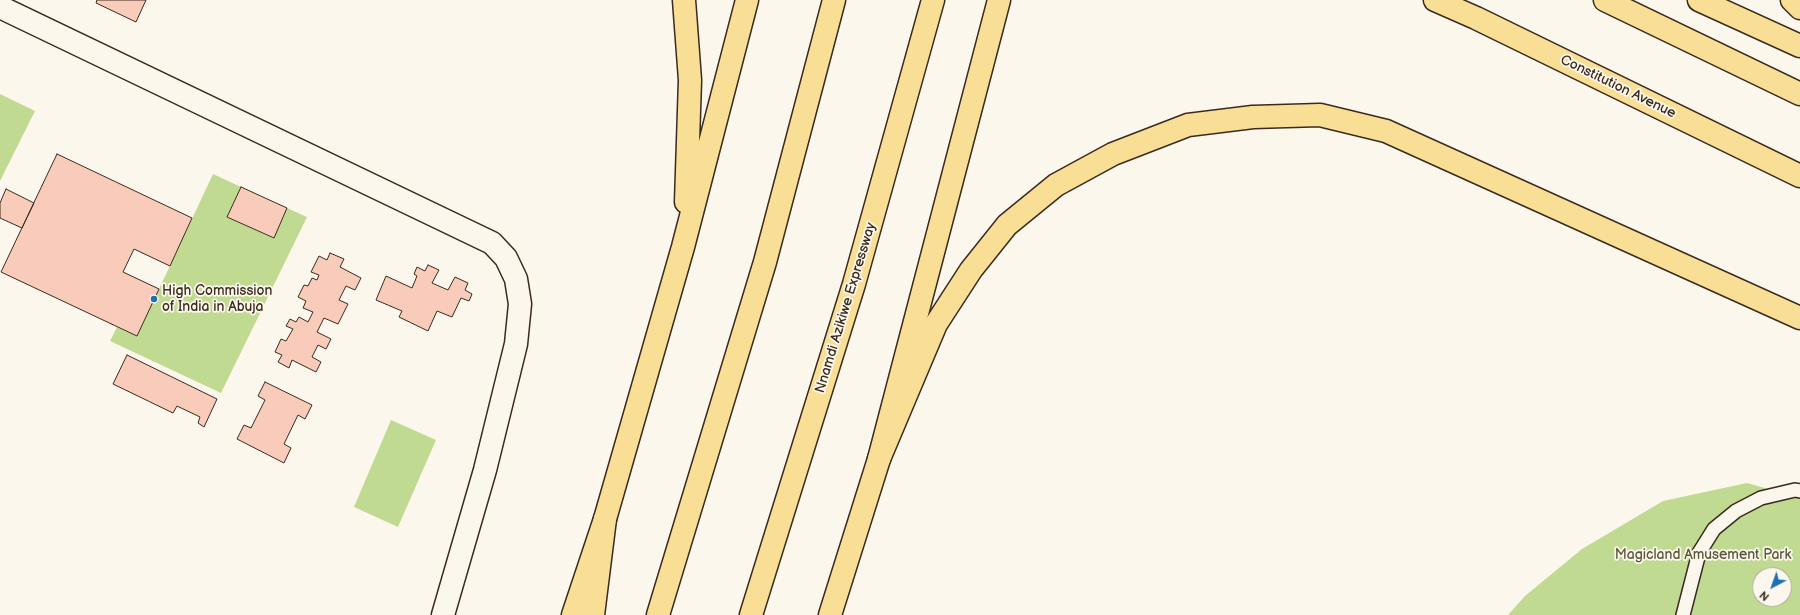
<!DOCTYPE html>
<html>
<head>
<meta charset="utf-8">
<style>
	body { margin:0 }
	#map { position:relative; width:1800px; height:615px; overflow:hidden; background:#fbf7ec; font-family:"Balsamiq Sans",sans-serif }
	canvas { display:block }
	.north { position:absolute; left:1752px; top:567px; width:40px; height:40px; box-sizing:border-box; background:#fbf7ec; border:1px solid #aea59a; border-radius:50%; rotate:221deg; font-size:11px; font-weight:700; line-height:16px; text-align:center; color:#3b2a1e }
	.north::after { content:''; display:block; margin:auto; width:14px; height:18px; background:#1f6fb2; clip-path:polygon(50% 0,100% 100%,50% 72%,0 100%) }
</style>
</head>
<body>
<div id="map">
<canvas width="1800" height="615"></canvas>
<div class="north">N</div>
</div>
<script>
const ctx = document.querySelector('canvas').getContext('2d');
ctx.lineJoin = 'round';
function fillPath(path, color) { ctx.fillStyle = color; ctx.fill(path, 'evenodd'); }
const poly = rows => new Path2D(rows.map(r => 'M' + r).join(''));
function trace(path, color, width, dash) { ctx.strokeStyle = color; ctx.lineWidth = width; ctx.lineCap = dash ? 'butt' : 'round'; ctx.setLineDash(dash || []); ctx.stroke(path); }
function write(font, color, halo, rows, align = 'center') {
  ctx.font = font + ' "Balsamiq Sans",sans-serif'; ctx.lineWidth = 3.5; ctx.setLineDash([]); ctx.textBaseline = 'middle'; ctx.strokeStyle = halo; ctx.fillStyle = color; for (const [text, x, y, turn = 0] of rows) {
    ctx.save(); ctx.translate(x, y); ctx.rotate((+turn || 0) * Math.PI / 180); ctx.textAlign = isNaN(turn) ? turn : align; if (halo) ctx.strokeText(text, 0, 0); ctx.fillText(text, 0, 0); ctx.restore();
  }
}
fillPath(poly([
	[0,94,35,111,0,181],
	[213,174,241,187,227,217,273,238,287,208,307,217,221,393,110,341,117,327,137,336],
	[391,420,436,440,398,527,354,507],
	[1747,483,1800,498,1800,615,1508,615,1525,596,1582,549,1663,501],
	[1760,575,1784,575,1784,599,1760,599]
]), '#c0db91');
const building = poly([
	[97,0,146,0,136,22,96,3,97,0],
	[57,154,192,218,170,266,134,249,123,272,159,289,137,336,1,272,57,154],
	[241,187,287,208,274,238,227,217,241,187],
	[6,189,34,203,22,228,0,218,0,203,6,189],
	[330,253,344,259,340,267,361,278,355,290,346,286,339,300,348,304,338,324,324,318,317,332,331,339,326,349,318,345,312,357,321,362,316,372,292,360,289,368,278,362,282,355,275,352,281,339,286,341,293,329,286,326,290,319,296,322,299,317,308,322,313,312,303,308,306,301,298,297,304,285,308,286,312,278,317,280,319,275,311,272,319,256,327,260,330,253],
	[428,265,439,270,432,283,448,290,455,277,468,283,465,290,472,294,469,301,461,298,452,317,437,311,428,331,399,317,402,311,376,300,386,276,412,288,417,276,414,274,417,267,425,271,428,265],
	[127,355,217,399,204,427,198,423,200,417,177,406,173,413,113,384,127,355],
	[265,382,312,405,305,419,298,415,284,444,291,448,284,463,237,439,244,425,251,428,265,400,258,396,265,382]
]);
fillPath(building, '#f8cbbb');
trace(building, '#3b2a1e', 1);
const service = poly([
	[1683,615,1699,553,1714,529,1736,511,1761,498,1795,490,1800,491]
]);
const minor = poly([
	[0,7,492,243,506,258,516,279,520,304,516,344,485,470,443,615]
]);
const trunk = poly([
	[684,0,690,80,686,202],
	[573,615,605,519,683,247,747,0],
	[830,615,879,459,999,0]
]);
const motorway = poly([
	[1435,0,1476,18,1800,176],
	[1605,0,1800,94],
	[1699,0,1800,46],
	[1792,0,1800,8],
	[879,459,936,324,971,270,1007,225,1056,185,1113,154,1188,125,1253,117,1320,115,1386,131,1800,318],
	[593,615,605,519],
	[658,615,765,262,834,0],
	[751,615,854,284,933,0]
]);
trace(service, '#3b2a1e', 16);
trace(minor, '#3b2a1e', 25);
trace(trunk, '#3b2a1e', 25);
trace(motorway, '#3b2a1e', 25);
trace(service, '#fbf7ec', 13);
trace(minor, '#fbf7ec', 22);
trace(trunk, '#f9df96', 22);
trace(motorway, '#f9df96', 22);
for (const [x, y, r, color] of [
	[154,299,4,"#1f6fb2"]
]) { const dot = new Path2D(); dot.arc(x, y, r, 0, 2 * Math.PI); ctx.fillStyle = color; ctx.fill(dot); trace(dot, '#fbf7ec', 1.5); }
write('14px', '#3b2a1e', '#fbf7ec', [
	["Constitution Avenue",1618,87,26],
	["Nnamdi Azikiwe Expressway",846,308,-73]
]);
write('14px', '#3b2a1e', '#fbf7ec', [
	["High Commission",162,291],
	["of India in Abuja",162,307]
], 'left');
write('14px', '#5c563b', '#fbf7ec', [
	["Magicland Amusement Park",1703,555]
]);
</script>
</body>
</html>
